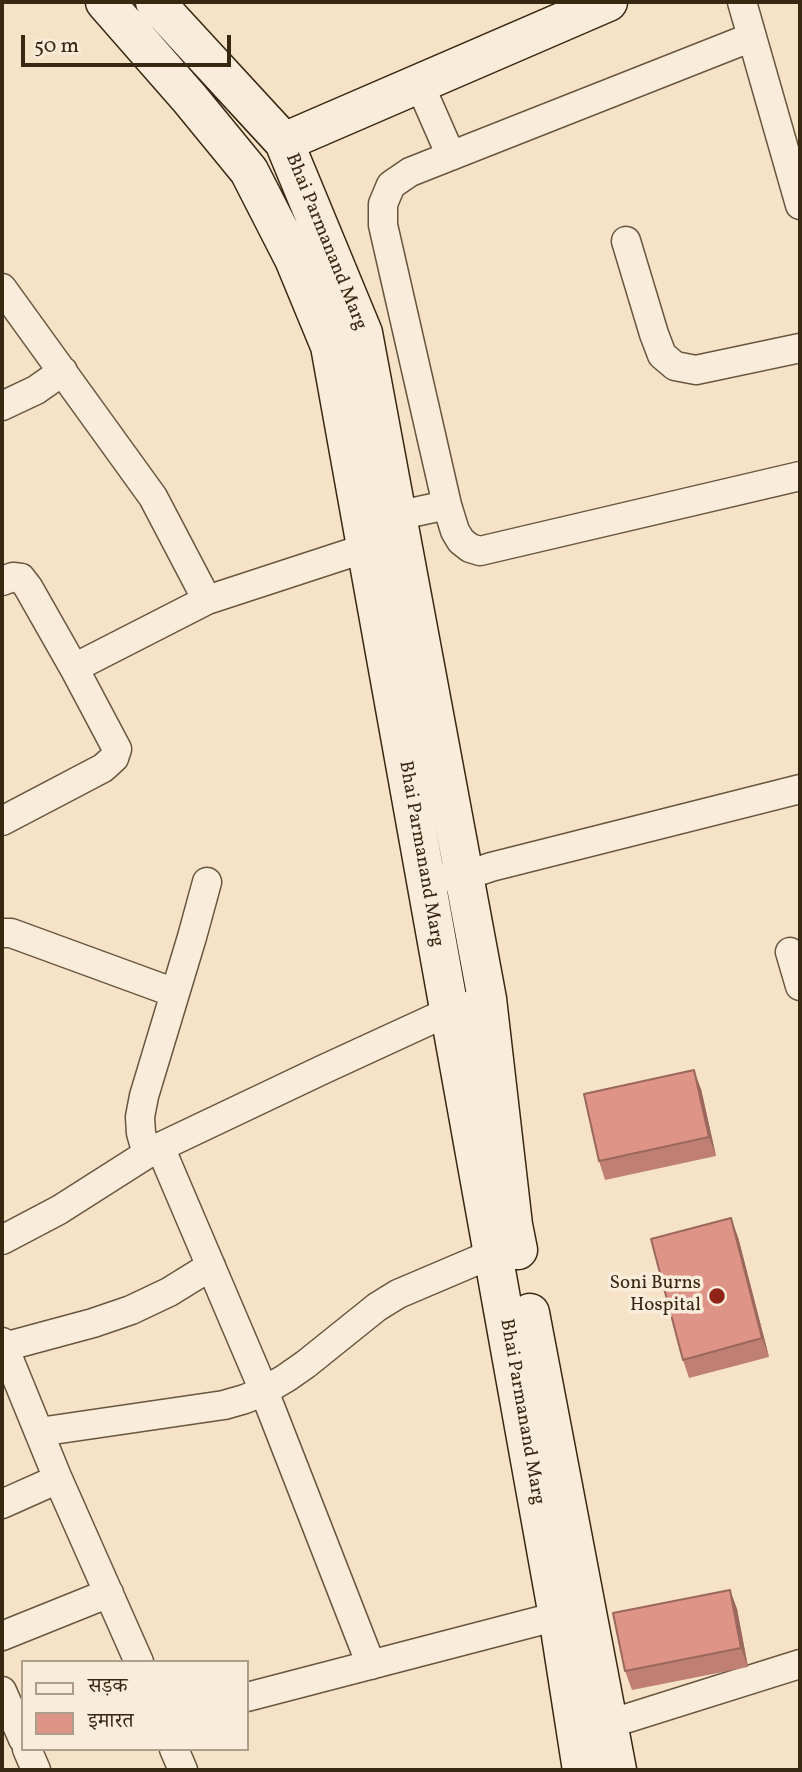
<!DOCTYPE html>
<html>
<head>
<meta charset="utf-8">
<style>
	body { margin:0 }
	#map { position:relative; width:802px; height:1772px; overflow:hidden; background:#f6e2c7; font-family:Vollkorn,"Noto Serif Devanagari",serif }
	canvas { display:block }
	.frame { position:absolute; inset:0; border:4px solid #382811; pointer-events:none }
	.legend { position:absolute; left:21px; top:1660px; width:228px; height:91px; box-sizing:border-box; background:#f9ecdb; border:2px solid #ac9e8a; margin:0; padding:9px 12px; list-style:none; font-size:21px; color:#382811 }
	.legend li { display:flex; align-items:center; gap:14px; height:35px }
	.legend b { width:35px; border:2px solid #ac9e8a }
	.scale { position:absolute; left:21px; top:35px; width:210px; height:32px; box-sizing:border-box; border:4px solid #382811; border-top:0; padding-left:9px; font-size:21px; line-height:24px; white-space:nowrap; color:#382811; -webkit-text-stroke:5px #f9ecdb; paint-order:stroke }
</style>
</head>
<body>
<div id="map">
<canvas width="802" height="1772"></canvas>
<div class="frame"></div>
<ul class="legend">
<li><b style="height:9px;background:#f9ecdb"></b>सड़क</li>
<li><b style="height:19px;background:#de9486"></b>इमारत</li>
</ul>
<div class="scale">50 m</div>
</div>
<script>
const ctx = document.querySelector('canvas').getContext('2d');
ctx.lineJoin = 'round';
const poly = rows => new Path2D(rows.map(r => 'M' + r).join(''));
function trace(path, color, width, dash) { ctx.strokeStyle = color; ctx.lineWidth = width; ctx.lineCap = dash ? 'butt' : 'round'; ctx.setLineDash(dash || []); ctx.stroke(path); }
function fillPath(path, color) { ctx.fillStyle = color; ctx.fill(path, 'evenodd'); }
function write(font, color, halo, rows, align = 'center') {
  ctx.font = font + ' Vollkorn,serif'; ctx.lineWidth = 7; ctx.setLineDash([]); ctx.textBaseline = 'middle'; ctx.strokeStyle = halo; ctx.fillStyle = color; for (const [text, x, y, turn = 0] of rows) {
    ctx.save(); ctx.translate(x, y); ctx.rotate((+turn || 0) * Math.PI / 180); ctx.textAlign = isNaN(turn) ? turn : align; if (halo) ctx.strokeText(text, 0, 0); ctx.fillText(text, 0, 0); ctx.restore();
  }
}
const street = poly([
	[742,2,800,205],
	[752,37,410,172,391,185,383,204,383,225,447,505,455,531,461,541,470,548,480,551,800,476],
	[419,83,451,156],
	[626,241,654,334,662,355,675,366,696,370,800,348],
	[2,288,153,497,207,600],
	[2,406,36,390,63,371],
	[396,516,447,505],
	[2,581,13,577,21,578,28,587,74,668,207,600,366,548],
	[2,821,103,768,114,758,117,749,74,668],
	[447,877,464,876,491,867,800,789],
	[2,933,11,933,175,993],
	[790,952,800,986],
	[160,1147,264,1391,371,1665],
	[147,1154,141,1133,140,1117,144,1096,192,937,207,882],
	[2,1240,59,1210,147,1154,160,1147,322,1070,448,1012,467,1006],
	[2,1342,58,1479,139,1662],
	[4,1347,93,1323,131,1310,169,1292,211,1266],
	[39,1432,224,1405,245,1399,264,1391,286,1378,306,1364,377,1307,398,1294,492,1254],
	[2,1504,58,1479],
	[2,1636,109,1593],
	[2,1691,23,1739],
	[247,1697,558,1616],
	[592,1726,609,1724,800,1664],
	[27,1749,36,1770],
	[174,1749,183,1770]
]);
const secondary = poly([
	[105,2,190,99,249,171,294,259,330,346,558,1616,582,1770],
	[155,2,284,142,363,333,487,999,513,1225,518,1250],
	[284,142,608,2],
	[530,1313,617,1770]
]);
trace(street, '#68563e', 31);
trace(secondary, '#382811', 41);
trace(street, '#f9ecdb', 28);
trace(secondary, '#f9ecdb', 38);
fillPath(poly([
	[701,1089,716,1156,605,1180,599,1161],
	[738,1237,769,1357,689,1378,683,1360],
	[730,1590,737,1609,748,1667,632,1690,625,1671]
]), '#bf7f73');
fillPath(poly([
	[694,1070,701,1089,716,1156,709,1137],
	[731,1218,738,1237,769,1357,762,1338],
	[730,1590,737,1609,748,1667,741,1648]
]), '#9b685e');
const building = poly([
	[694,1070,709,1137,599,1161,584,1094,694,1070],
	[731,1218,762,1338,683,1360,651,1239,731,1218],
	[730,1590,741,1648,625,1671,613,1613,730,1590]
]);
fillPath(building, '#de9486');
trace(building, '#9b685e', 2);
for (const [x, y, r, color] of [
	[717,1296,9,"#8f2418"]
]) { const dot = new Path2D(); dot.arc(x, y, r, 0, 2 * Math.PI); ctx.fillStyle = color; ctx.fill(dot); trace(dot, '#f9ecdb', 2.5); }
write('19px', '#382811', '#f9ecdb', [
	["Bhai Parmanand Marg",325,242,68],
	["Bhai Parmanand Marg",420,854,80],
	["Bhai Parmanand Marg",521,1412,80]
]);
write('19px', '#382811', '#f9ecdb', [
	["Soni Burns",701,1285],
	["Hospital",701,1307]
], 'right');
</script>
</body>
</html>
